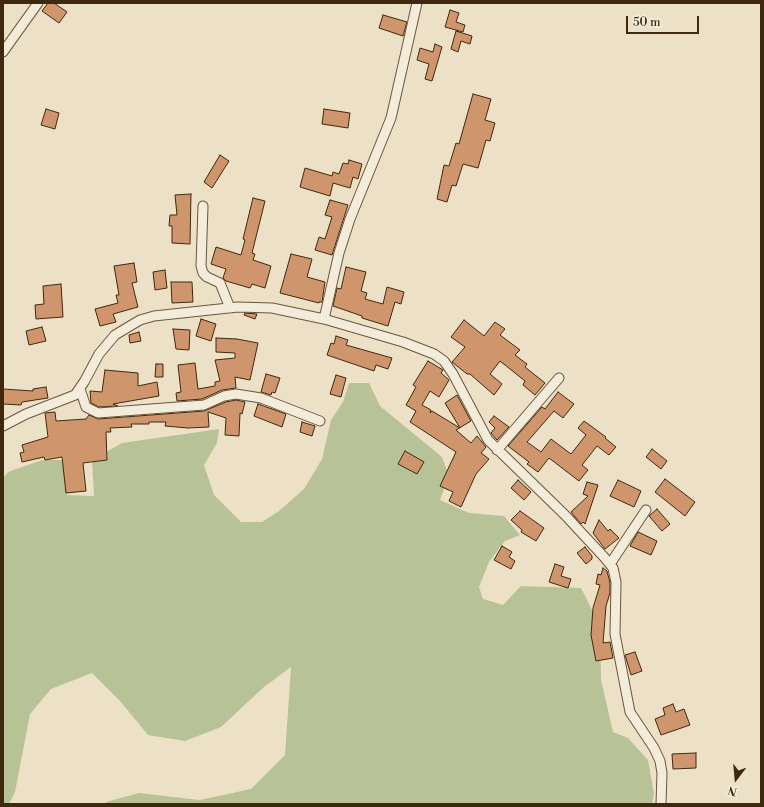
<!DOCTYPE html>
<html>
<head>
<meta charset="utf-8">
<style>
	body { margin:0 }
	#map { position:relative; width:764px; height:807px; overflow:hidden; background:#ece1c6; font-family:"Libre Bodoni",serif }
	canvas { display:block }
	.frame { position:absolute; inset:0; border:4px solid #3f280e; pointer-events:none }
	.north { position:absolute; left:716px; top:759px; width:40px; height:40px; -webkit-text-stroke:3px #f3ecda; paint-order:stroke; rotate:196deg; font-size:11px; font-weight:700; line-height:16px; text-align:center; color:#3f280e }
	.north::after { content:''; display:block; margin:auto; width:14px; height:18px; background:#3f280e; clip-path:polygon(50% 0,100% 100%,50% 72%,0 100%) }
	.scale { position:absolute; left:626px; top:16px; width:73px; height:18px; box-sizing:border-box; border:2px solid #3f280e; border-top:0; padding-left:5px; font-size:12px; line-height:14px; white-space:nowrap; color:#3f280e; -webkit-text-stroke:3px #f3ecda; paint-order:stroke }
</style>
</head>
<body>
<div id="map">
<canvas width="764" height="807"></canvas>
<div class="frame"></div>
<div class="north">N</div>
<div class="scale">50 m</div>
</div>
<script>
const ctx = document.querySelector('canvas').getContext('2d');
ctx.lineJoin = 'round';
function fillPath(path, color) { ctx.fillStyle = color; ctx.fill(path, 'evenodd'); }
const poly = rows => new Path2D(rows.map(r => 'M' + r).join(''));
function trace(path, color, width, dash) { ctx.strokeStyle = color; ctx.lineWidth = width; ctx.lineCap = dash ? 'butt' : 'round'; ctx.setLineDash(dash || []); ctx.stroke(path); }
fillPath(poly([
	[349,383,369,383,380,406,442,457,449,476,440,500,469,513,504,516,520,535,505,541,489,562,479,587,483,599,503,605,521,586,581,588,600,626,601,680,613,732,628,738,648,760,654,794,652,804,105,804,106,802,139,793,200,800,251,789,285,755,291,667,264,687,221,727,185,741,148,735,120,701,92,673,51,689,30,714,15,792,9,804,3,804,3,479,8,472,42,460,68,460,67,495,94,496,92,460,122,443,219,429,217,443,204,465,214,495,241,522,262,522,279,511,304,489,322,459,331,420,343,402]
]), '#b7c396');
const building = poly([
	[48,3,54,3,67,12,59,23,42,11,48,3],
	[450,10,459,13,456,22,465,25,463,32,445,27,450,10],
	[383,15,407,22,403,36,379,28,383,15],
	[456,31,472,36,470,44,461,41,458,52,451,49,456,31],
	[435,44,442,47,432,81,425,79,429,64,417,60,420,48,433,52,435,44],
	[473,94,491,99,485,120,495,123,490,141,486,140,478,168,463,164,456,186,452,185,447,202,437,199,444,165,449,166,456,143,459,144,473,94],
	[46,109,59,113,55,129,41,125,46,109],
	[324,109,350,113,348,128,322,124,324,109],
	[220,155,229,161,212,188,204,182,220,155],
	[349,160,362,164,358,179,353,177,350,188,333,183,330,196,300,187,305,168,332,176,333,172,339,174,343,163,348,164,349,160],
	[191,194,190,244,172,243,172,226,169,226,170,215,177,215,175,195,191,194],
	[253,198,265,201,252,253,255,254,253,260,271,266,265,288,252,284,250,288,226,281,223,278,226,269,211,264,216,247,241,255,245,240,243,239,253,198],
	[330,200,348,205,332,255,315,250,319,237,325,239,332,217,325,215,330,200],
	[291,254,312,259,307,277,325,282,322,302,319,302,319,303,280,293,291,254],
	[134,263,137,282,132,283,138,307,113,314,116,322,100,326,95,309,118,303,116,295,119,295,114,266,134,263],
	[346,267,366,272,361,291,367,293,365,299,383,304,387,287,404,292,401,304,395,302,388,326,362,318,362,316,333,306,337,288,341,289,346,267],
	[165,270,167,288,155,290,153,272,165,270],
	[171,282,192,282,193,302,172,303,171,282],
	[61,284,63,317,36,319,35,305,44,304,43,286,61,284],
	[245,313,257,314,255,319,244,315,245,313],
	[201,319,216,324,211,341,196,336,201,319],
	[464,320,484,336,495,322,505,329,500,335,520,350,515,355,527,364,525,367,545,383,535,395,523,385,525,381,500,361,490,374,502,384,494,395,470,374,467,374,452,362,465,347,451,337,464,320],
	[42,327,46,341,29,345,26,331,42,327],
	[173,329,190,330,189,350,176,349,173,329],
	[139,332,141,341,130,343,129,335,139,332],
	[336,336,348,340,346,345,392,358,388,369,376,365,374,371,327,355,331,343,334,344,336,336],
	[216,338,237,339,258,343,250,380,235,377,236,388,222,390,202,399,177,401,176,393,181,392,178,365,195,363,198,389,215,386,215,382,220,381,215,360,235,358,235,353,216,352,216,338],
	[428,361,443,370,441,373,449,380,439,397,430,391,422,405,431,410,430,413,432,411,460,428,445,403,457,395,471,421,456,430,471,443,477,436,486,447,481,453,489,459,476,474,461,507,449,501,453,492,440,486,456,452,410,422,416,411,406,405,416,387,413,385,428,361],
	[156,364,163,364,163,377,155,377,156,364],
	[105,370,138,373,138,386,157,382,159,396,113,404,118,406,99,407,91,403,90,391,102,392,105,370],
	[266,374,280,378,275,393,272,392,271,395,261,392,266,374],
	[336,375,346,378,341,397,330,394,336,375],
	[46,387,48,398,22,402,21,405,3,404,3,389,33,391,33,389,46,387],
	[558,392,574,404,563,418,554,411,527,442,541,452,551,439,571,454,586,435,578,428,584,421,606,437,605,438,616,447,609,455,597,446,582,465,588,470,579,481,549,458,538,472,527,464,529,462,508,446,542,407,545,409,558,392],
	[236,400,245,402,242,414,240,413,239,436,225,435,226,418,208,412,209,427,188,428,165,426,166,422,149,422,149,424,131,424,132,427,110,428,111,432,106,432,107,460,83,463,86,491,66,493,62,457,45,460,44,457,22,462,20,453,24,452,22,445,48,437,45,413,55,412,56,421,86,419,89,415,98,419,204,411,226,402,236,400],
	[258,404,286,414,282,427,254,416,258,404],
	[494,416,509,427,497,440,491,433,495,428,489,422,494,416],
	[302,422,315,426,312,436,300,432,302,422],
	[652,449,667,461,661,469,646,457,652,449],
	[405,451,424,462,417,474,398,464,405,451],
	[665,479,695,502,685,516,655,492,665,479],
	[518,480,531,492,524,500,511,488,518,480],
	[618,480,641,491,634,507,610,496,618,480],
	[587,482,598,485,585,524,583,522,581,524,571,512,588,496,583,494,587,482],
	[657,509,670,524,662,531,649,516,657,509],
	[520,511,544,528,536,541,521,532,522,530,511,520,520,511],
	[599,520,608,531,610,529,619,538,605,549,593,533,599,520],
	[638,532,657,541,651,555,630,546,638,532],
	[502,546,512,552,509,557,515,561,511,569,494,560,502,546],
	[585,547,592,556,592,559,586,564,577,553,585,547],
	[555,564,564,567,561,576,571,579,568,588,549,582,555,564],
	[603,568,607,571,610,583,610,593,606,606,603,643,610,642,613,658,596,661,591,635,593,608,600,585,596,584,598,574,601,575,603,568],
	[635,652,642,671,631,675,625,655,635,652],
	[673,704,676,712,684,709,690,725,661,735,655,719,665,715,663,708,673,704],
	[696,753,696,768,673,769,672,754,696,753]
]);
fillPath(building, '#cf966e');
trace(building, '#3f280e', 1);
const minor = poly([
	[3,52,38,3],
	[203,206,201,266,203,273,207,277,220,283,230,308],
	[324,319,339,253,350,219,391,118,417,3],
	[80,389,86,407,98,413,204,405,224,396,236,394,261,398,320,421],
	[3,426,26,414,75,395,84,382,99,354,115,335,140,320,154,316,238,307,272,308,324,319,403,342,434,354,444,361,453,374,488,440,565,515,604,557,613,568,616,582,615,634,630,712,654,748,660,761,662,773,661,804],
	[497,450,559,378],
	[610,564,646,510]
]);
trace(minor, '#6a563c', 11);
trace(minor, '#f3ecda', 9);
</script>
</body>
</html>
